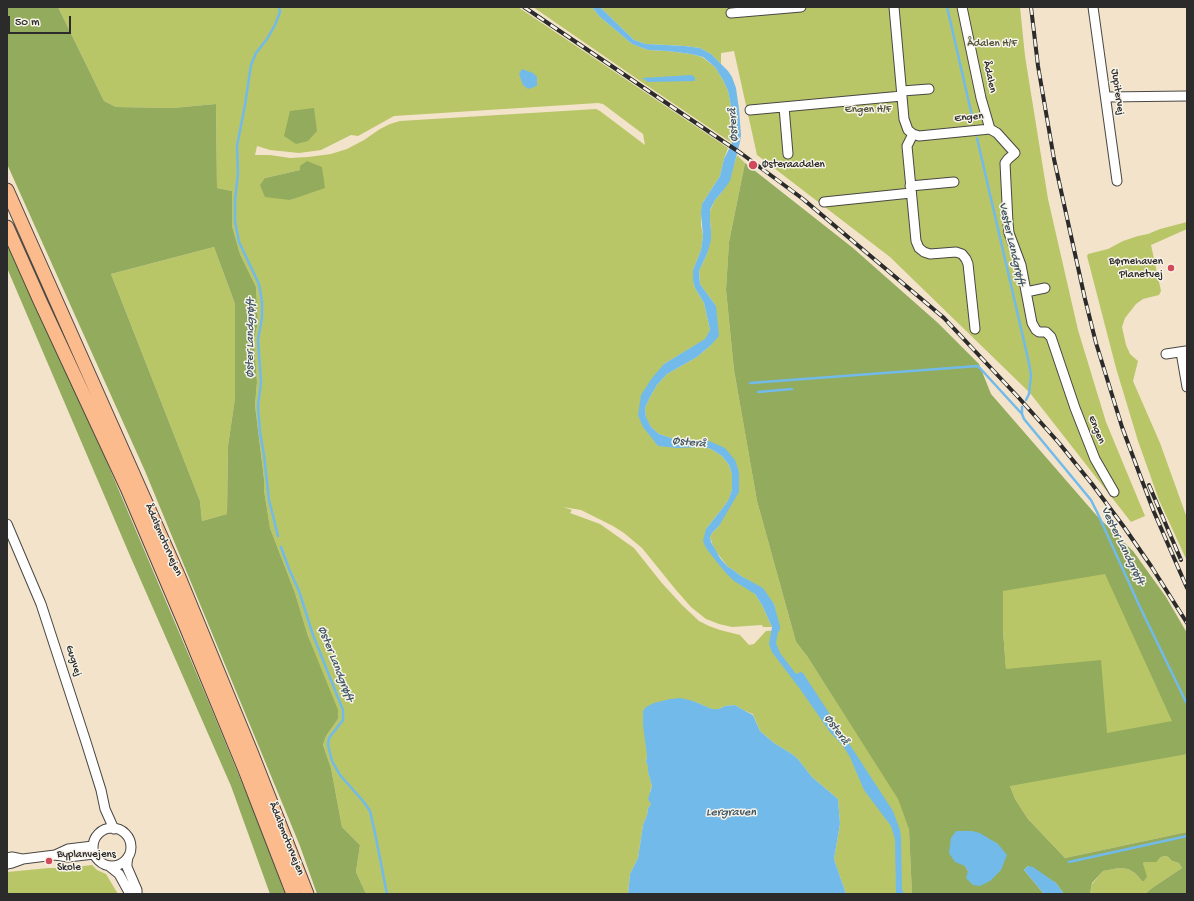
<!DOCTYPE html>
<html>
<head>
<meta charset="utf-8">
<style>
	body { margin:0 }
	#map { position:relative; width:1194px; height:901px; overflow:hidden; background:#f3e3cb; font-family:"Gochi Hand",sans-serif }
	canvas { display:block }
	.frame { position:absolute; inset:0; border:8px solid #2b2b2b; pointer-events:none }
	.scale { position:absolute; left:8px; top:16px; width:63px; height:18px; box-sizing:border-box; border:2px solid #2b2b2b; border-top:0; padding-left:5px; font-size:12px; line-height:14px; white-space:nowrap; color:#2b2b2b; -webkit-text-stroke:3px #f7f3e8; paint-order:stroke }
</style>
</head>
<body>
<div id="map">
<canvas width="1194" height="901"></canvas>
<div class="frame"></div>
<div class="scale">50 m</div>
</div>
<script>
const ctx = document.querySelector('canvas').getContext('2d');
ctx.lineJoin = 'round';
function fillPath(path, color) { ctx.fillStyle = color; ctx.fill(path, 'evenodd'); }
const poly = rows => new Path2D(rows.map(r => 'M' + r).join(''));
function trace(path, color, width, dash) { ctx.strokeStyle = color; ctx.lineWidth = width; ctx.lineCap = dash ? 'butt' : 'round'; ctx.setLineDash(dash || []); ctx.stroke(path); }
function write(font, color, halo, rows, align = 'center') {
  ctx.font = font + ' "Gochi Hand",sans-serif'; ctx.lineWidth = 3; ctx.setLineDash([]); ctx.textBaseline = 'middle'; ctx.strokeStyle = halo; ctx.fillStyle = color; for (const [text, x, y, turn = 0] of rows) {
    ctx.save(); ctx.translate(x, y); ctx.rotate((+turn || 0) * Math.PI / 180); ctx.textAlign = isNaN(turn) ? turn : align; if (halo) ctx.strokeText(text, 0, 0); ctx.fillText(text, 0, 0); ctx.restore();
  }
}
fillPath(poly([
	[58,7,518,7,728,148,724,159,720,176,702,204,701,224,703,236,701,250,693,270,693,281,695,288,704,303,710,330,706,339,664,364,638,415,658,446,703,447,711,449,722,456,729,465,732,474,732,489,729,499,725,505,706,529,706,548,755,594,762,605,772,627,763,627,762,625,732,627,719,624,706,619,691,607,676,590,642,548,624,533,613,526,581,510,563,507,572,510,570,513,600,524,634,548,661,582,682,605,699,621,709,626,720,630,740,635,749,645,754,644,766,631,780,630,774,604,751,582,741,576,732,569,728,567,714,549,710,537,712,533,719,526,739,472,709,441,674,439,659,434,651,427,646,418,645,408,649,399,657,385,667,374,697,357,711,345,716,306,700,284,699,271,707,254,711,231,710,221,710,211,715,200,722,192,733,168,737,155,745,163,729,242,726,290,734,370,757,501,796,642,807,656,898,798,909,830,912,894,846,894,834,859,840,824,838,799,812,777,798,759,792,754,774,743,760,731,753,714,745,711,735,705,725,706,719,709,711,709,693,701,647,756,646,762,649,766,648,772,652,786,650,791,651,804,648,808,647,815,643,825,638,858,630,874,628,894,366,894,356,872,360,845,342,827,331,768,323,745,326,736,338,719,308,636,295,593,270,528,264,490,264,479,255,405,257,382,254,340,258,322,256,287,240,254,232,226,232,191,217,188,216,104,172,108,116,107,104,101],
	[598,103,603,104,643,134,645,145,600,111,596,109,400,121,390,124,380,129,364,140,347,149,331,154,308,157,290,158,270,155,255,155,257,146,270,150,299,153,321,150,351,135,358,136,394,116],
	[300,170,304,194,290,200,265,178],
	[533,7,592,7,599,16,632,44,648,50,667,51,691,54,702,57,715,67,723,80,728,91,732,111,733,132,732,143,646,85],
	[600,7,1020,7,1025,56,1048,199,1078,330,1106,422,1145,516,1131,522,1030,393,890,257,757,155,734,51,721,53,721,64,711,54,700,48,685,46,646,44,634,40],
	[1187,222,1187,229,1151,245,1161,291,1159,295,1143,299,1136,304,1125,318,1122,327,1126,345,1130,354,1138,361,1133,381,1160,443,1187,518,1187,561,1159,500,1138,441,1116,368,1087,256,1088,254,1108,249,1123,241,1138,236,1148,234,1160,229],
	[214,247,235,304,235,398,228,446,227,514,202,521,200,501,111,274],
	[1095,522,1187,716,1187,832,1065,858,1028,819,1015,799,1010,786,1006,669,1003,631,1003,591],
	[1166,856,1168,857,1172,861,1179,863,1182,868,1152,888,1145,894,1090,894,1092,884,1103,871,1119,868,1128,869,1135,873,1142,881,1146,879,1145,873,1143,863,1146,862,1151,862,1158,860,1161,857],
	[92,865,97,870,106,874,118,894,7,894,7,872,49,868,67,868]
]), '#b8c668');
fillPath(poly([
	[7,7,58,7,104,101,116,107,172,108,216,104,217,188,232,191,232,226,240,254,256,287,258,322,254,340,257,382,255,405,264,479,264,490,270,528,295,593,308,636,338,710,338,719,326,736,323,745,331,768,342,827,360,845,356,872,366,894,317,894,300,846,145,471,7,164],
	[214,247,235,304,235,398,228,446,227,514,202,521,200,501,111,274],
	[314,108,317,131,308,141,296,144,284,136,290,111],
	[307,161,322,167,325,188,290,200,265,197,260,185,265,178,300,170,300,166],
	[745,163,853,248,938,323,979,364,991,394,1097,516,1133,551,1166,597,1187,633,1187,754,1010,786,1015,799,1028,819,1065,858,1187,832,1187,894,1145,894,1152,888,1182,868,1179,863,1172,861,1168,857,1166,856,1161,857,1156,862,1146,862,1143,863,1147,877,1144,881,1142,881,1135,873,1128,869,1119,868,1103,871,1092,883,1090,894,1064,894,1056,883,1028,866,1024,870,1044,894,912,894,909,830,898,799,807,656,796,642,757,501,734,370,726,290,729,242],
	[1105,574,1172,721,1107,733,1101,660,1006,669,1003,631,1003,591],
	[990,840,998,844,968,871,965,866],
	[7,244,106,460,209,703,252,807,285,894,270,894,231,786,131,558,7,268]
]), '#92ab5c');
fillPath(poly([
	[592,7,600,7,634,40,646,44,685,46,700,48,711,54,728,71,732,77,736,88,739,109,741,135,740,142,730,181,722,192,715,200,710,210,710,221,711,231,711,240,707,254,699,271,700,284,716,306,719,336,711,345,697,357,667,374,657,385,649,399,645,408,646,417,651,427,659,434,674,439,709,441,725,448,735,460,739,472,739,492,719,526,712,533,710,537,711,542,720,558,728,567,732,569,741,576,763,588,774,604,780,626,780,630,778,632,776,643,780,653,796,674,801,672,803,673,893,811,900,830,901,837,902,889,904,894,896,894,895,839,891,826,864,790,850,757,843,746,830,732,800,689,772,652,769,644,772,627,762,605,755,594,734,581,725,572,716,561,706,548,703,541,706,529,725,505,729,499,732,489,732,474,729,465,722,456,711,449,703,447,677,448,658,446,643,427,638,415,641,395,652,378,664,364,705,339,710,330,704,303,695,288,693,281,693,270,701,250,703,236,701,213,702,204,720,176,724,159,732,143,733,132,732,111,728,91,723,80,715,67,703,57,691,54,667,51,648,50,632,44,599,16],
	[522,69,533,73,537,77,537,86,528,89,523,85,519,74],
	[692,75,695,78,695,81,648,82,642,78],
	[681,698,693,701,712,709,719,709,725,706,735,705,745,711,753,715,760,731,774,743,792,754,798,759,812,777,838,799,840,824,834,859,846,894,628,894,630,874,638,858,643,825,647,815,648,808,651,804,648,799,652,786,648,772,648,766,646,762,647,756,643,725,643,711,646,707,654,703,670,699],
	[956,831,972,831,980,833,998,844,1007,855,1001,870,990,881,980,886,973,885,966,878,968,871,965,866,955,862,949,853,951,838],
	[1028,866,1033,867,1056,883,1064,894,1044,894,1024,870]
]), '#72baea');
trace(poly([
	[947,7,973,120],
	[977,138,1029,363,1031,375,1030,385,1029,394,1026,400],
	[750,383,978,366,1022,414],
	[758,392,792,389],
	[1022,407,1022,414,1024,419,1091,500,1097,512,1139,605,1187,704],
	[278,536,269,500,264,455,260,433,258,406,261,382,258,340,262,318,262,302,259,284,239,242,235,221,235,201,238,173,237,146,245,105,251,65,256,53,267,39,275,25,280,12,279,7],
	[281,547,289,569,299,591,313,635,343,710,343,720,329,738,328,745,332,761,340,775,363,801,370,811,375,833,387,894],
	[1069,862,1187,836]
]), '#72baea', 2.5);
const minor = poly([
	[894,7,904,119,908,130,913,134,919,136,990,129,997,133,1015,153,1008,159,1005,163,1008,223,1009,233,1021,265,1032,323,1036,330,1039,332,1046,332,1051,337,1075,408,1095,459,1114,492],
	[962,7,981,98,990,129],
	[1093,7,1117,181],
	[731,13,801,7],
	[902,91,929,89],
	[1106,97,1187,96],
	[784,107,788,154],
	[750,110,902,96],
	[913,134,907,146,916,241,919,248,924,252,930,254,956,252,962,254,966,259,968,264,975,329],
	[910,186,954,182],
	[824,202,911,193],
	[1026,292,1045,288],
	[1181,352,1187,387],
	[1166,354,1186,351],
	[7,524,41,604,86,742,101,790,105,809,114,829],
	'93 847a19 19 0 1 1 38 0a19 19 0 1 1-38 0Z',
	[55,855,68,857,94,854],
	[128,857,127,863,127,867,137,890,137,894],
	[7,858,12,857,22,859],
	[7,864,12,863,23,859,55,855,68,849,93,846],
	[109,866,119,874,130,894]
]);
const highway = poly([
	[7,190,179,577,252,754,307,894],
	[7,227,40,301,127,488,184,622,245,770,293,894]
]);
trace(minor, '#494743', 11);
trace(highway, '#494743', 15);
trace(minor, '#fff', 9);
trace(highway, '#fbbb8d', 13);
const rail = poly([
	[524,7,742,154,803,199,944,318,1019,398,1059,443,1092,484,1124,527,1151,566,1187,623],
	[1031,7,1038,66,1054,159,1085,299,1096,343,1122,427,1138,470,1154,512,1187,588],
	[1149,485,1181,560]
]);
trace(rail, '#2b2b2b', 4);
trace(rail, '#f7f3e8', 2.5, [8]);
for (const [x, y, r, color] of [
	[753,165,5,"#d1495b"],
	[1171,268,4,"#d1495b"],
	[49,861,4,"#d1495b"]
]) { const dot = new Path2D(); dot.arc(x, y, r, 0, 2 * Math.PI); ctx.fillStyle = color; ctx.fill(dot); trace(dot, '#f7f3e8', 1.5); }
write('11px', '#4e523a', '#f7f3e8', [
	["Ådalen H/F",992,44],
	["Engen H/F",868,110]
]);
write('11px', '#2b2b2b', '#f7f3e8', [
	["Ådalen",989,77,78],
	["Jupitervej",1117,92,82],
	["Engen",969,118,-5],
	["Engen",1096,430,68],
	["Ådalsmotorvejen",163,540,66],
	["Gugvej",73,661,72],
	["Ådalsmotorvejen",286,839,68]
]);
write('11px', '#2b2b2b', '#f7f3e8', [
	["Østeraadalen",762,165],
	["Børnehaven",1163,262,"right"],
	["Planetvej",1163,275,"right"],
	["Byplanvejens",57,855],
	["Skole",57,868]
], 'left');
write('italic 12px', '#405664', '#f7f3e8', [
	["Østerå",734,125,-92],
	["Vester Landgrøft",1011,244,77],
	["Øster Landgrøft",251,338,-89],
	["Østerå",689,443,7],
	["Vester Landgrøft",1122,546,64],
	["Øster Landgrøft",335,664,69],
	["Østerå",836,730,55],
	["Lergraven",731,813]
]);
</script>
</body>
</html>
